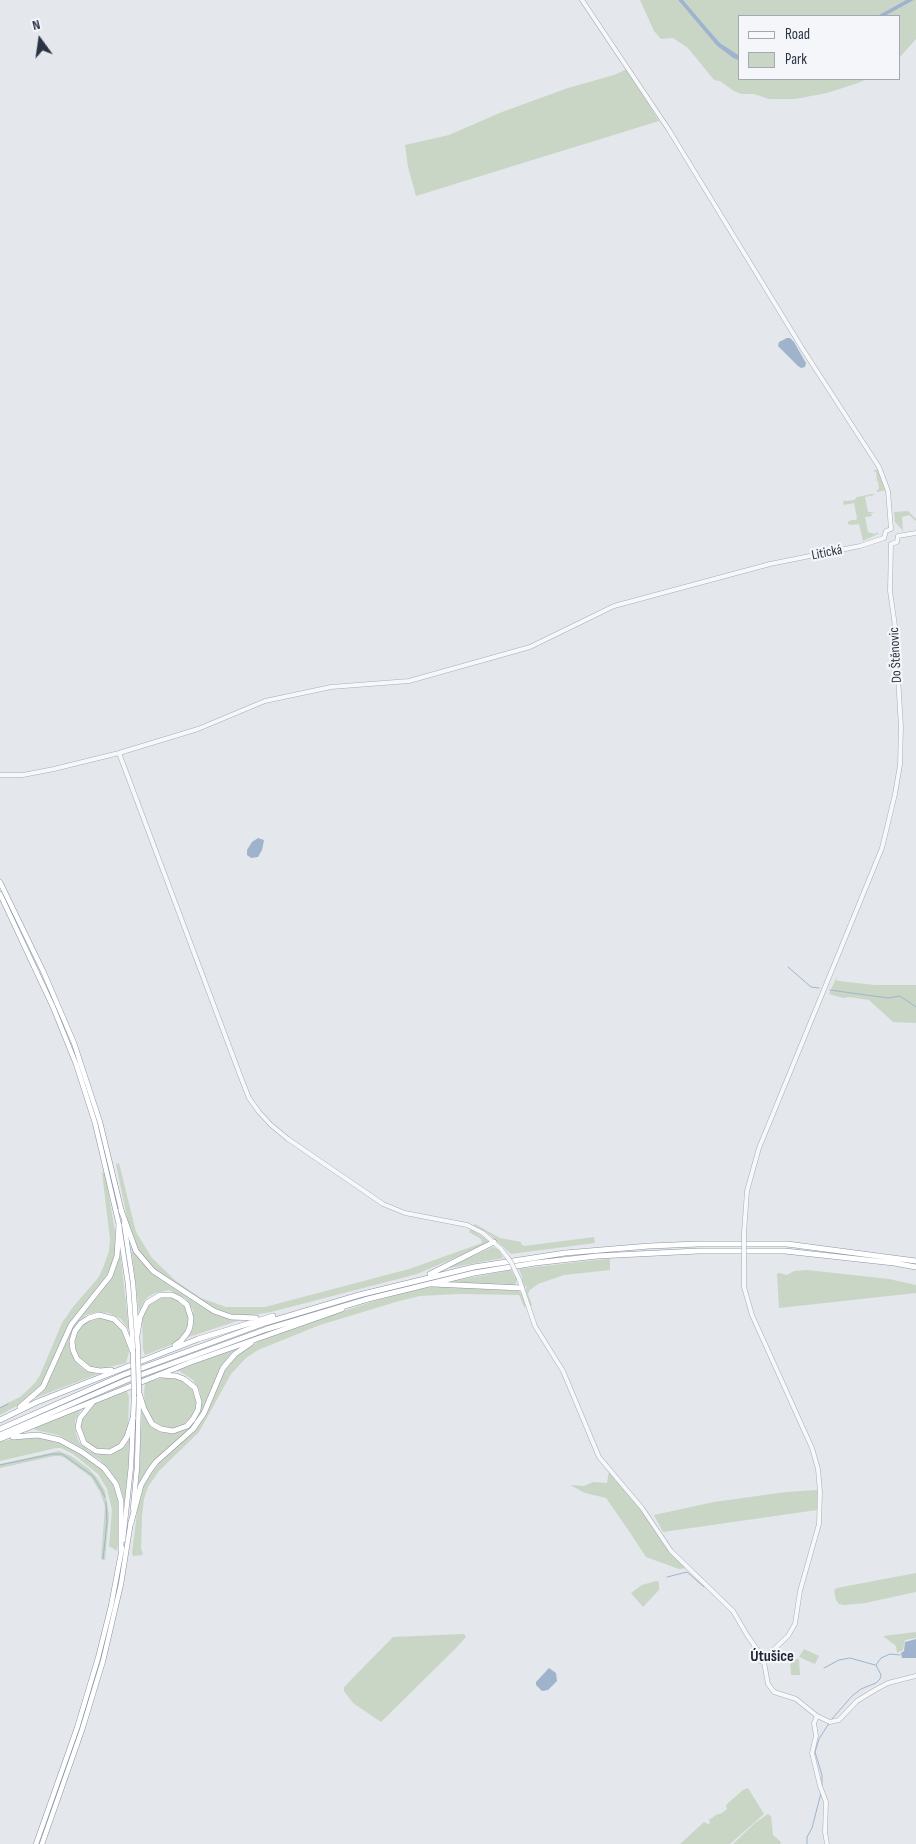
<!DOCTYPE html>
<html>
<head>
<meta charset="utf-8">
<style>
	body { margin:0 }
	#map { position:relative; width:916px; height:1844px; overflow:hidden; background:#e4e7ec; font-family:"Sofia Sans Condensed",sans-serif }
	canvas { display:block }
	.legend { position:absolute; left:738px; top:15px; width:162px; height:65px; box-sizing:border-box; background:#f4f6f9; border:1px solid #a4a8b1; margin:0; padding:6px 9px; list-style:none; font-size:15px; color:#2b3445 }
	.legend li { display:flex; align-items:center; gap:10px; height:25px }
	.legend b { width:25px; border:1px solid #a4a8b1 }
	.north { position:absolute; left:15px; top:15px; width:50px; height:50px; -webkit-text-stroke:4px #f4f6f9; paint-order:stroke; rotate:346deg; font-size:14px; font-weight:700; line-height:20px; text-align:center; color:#2b3445 }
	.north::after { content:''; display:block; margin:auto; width:18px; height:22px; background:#2b3445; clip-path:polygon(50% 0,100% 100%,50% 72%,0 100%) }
</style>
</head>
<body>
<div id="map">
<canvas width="916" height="1844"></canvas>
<ul class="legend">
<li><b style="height:6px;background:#f7f8fa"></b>Road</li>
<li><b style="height:14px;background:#c9d6c5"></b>Park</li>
</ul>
<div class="north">N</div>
</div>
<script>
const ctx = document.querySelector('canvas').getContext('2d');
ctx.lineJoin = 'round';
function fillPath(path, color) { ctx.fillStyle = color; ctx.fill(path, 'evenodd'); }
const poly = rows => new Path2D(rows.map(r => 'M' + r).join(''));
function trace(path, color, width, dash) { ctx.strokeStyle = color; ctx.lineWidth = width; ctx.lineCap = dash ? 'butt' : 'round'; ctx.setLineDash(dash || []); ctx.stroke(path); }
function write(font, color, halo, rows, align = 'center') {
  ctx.font = font + ' "Sofia Sans Condensed",sans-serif'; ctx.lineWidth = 4.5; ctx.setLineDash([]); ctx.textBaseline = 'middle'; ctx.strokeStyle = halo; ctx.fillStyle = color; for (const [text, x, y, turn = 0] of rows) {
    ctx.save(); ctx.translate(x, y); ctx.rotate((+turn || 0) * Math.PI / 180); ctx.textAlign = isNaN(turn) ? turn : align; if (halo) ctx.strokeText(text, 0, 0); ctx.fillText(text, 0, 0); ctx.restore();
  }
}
fillPath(poly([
	[640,0,678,0,717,46,733,58,740,61,740,79,867,79,858,83,827,93,795,99,769,99,754,94,741,94,734,91,720,81,714,80,688,48,673,38,661,39,654,31],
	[683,0,906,0,877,16,740,16,740,56,720,43],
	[914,0,916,0,916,39,900,57,900,16,885,16],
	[627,69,659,121,416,196,408,167,405,145,449,135,502,112,568,88,614,75],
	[878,469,886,490,877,492,877,490,879,489,878,481,875,480,877,480,876,472,873,471],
	[872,494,875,495,865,497,868,512,875,512,871,513,872,516,865,517,868,532,875,534,878,532,878,534,863,541,859,524,851,525,848,524,848,520,849,522,851,520,856,520,857,518,854,503,844,505,843,502,845,500,846,501,854,500,857,497],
	[908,511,916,519,916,521,909,515,902,517,903,531,895,522,894,512],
	[837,976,836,980,839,981,874,985,916,985,916,1023,893,1022,869,1000,849,997,843,998,829,994],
	[119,1163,136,1232,152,1258,176,1281,201,1298,226,1307,265,1307,409,1269,482,1243,481,1239,469,1232,471,1229,489,1241,487,1244,417,1274,271,1312,254,1315,231,1315,219,1311,157,1272,149,1264,137,1249,130,1232,116,1164],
	[105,1172,115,1232,116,1249,111,1268,101,1284,71,1321,41,1385,24,1402,0,1415,0,1407,20,1397,35,1383,40,1375,62,1323,73,1307,98,1278,103,1268,109,1251,110,1239,102,1173],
	[475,1224,500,1238,521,1242,521,1244,524,1246,594,1237,595,1243,511,1254,490,1235,473,1226],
	[131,1245,141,1262,161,1280,205,1309,226,1318,240,1320,186,1338,193,1326,193,1310,186,1299,169,1290,155,1293,148,1297,144,1301,139,1312],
	[493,1247,499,1250,503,1258,444,1269],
	[120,1251,129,1330,121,1319,109,1313,98,1312,86,1315,80,1320,72,1330,69,1343,70,1350,76,1361,81,1367,87,1371,98,1374,35,1398,49,1380,70,1330,110,1280,119,1259],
	[610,1259,610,1270,564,1275,538,1284,530,1290,528,1294,532,1305,529,1305,525,1290,527,1287,522,1283,522,1277,519,1269,595,1260],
	[511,1270,517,1280,516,1283,514,1286,448,1282],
	[807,1270,889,1279,916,1285,916,1293,779,1308,777,1274,779,1273,787,1275,794,1271],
	[441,1286,519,1291,522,1294,526,1307,524,1307,519,1295,458,1294,420,1296,399,1301,320,1325,258,1350,246,1358,231,1374,199,1432,159,1471,148,1487,144,1499,142,1516,141,1548,143,1555,133,1556,132,1553,138,1505,144,1482,161,1461,193,1432,205,1417,224,1372,237,1355,259,1341,313,1321,374,1301,422,1288],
	[167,1296,178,1300,181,1305,185,1305,190,1320,185,1335,176,1343,145,1355,143,1350,142,1319,147,1306,156,1298],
	[99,1316,112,1320,122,1327,128,1344,129,1352,126,1363,105,1368,91,1368,81,1361,77,1355,74,1346,74,1339,78,1329,87,1320],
	[286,1326,128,1384,21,1429,149,1374,263,1332],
	[237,1347,222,1365,199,1417,191,1428,153,1462,146,1471,138,1487,142,1412,151,1425,162,1432,175,1433,186,1429,198,1417,201,1405,200,1392,193,1380,179,1371,174,1371],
	[169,1376,184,1380,192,1388,196,1401,196,1408,191,1419,186,1421,185,1424,173,1429,158,1425,152,1420,145,1406,144,1393,145,1383],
	[126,1389,129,1397,128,1428,126,1436,121,1443,112,1449,97,1450,90,1447,82,1437,80,1425,82,1418,90,1406],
	[82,1408,75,1420,76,1434,79,1442,89,1451,96,1454,111,1454,124,1447,131,1437,125,1503,119,1484,107,1467,100,1460,80,1447,58,1435,35,1430,34,1428],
	[34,1436,64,1443,101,1467,114,1484,118,1494,121,1520,117,1551,109,1546,112,1510,107,1489,98,1474,73,1454,61,1448,56,1448,0,1461,0,1442,21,1437],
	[59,1451,71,1456,89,1469,98,1479,105,1491,109,1515,105,1560,101,1559,105,1506,100,1492,91,1477,65,1458,60,1456,54,1456,0,1468,0,1464],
	[609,1471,647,1513,669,1548,690,1568,679,1569,646,1557,629,1531,606,1498,585,1493,570,1485,584,1486,593,1482,607,1483],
	[817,1490,817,1510,663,1532,654,1515,714,1502,786,1492],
	[916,1573,916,1592,865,1603,844,1605,839,1604,836,1600,834,1590,837,1588],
	[656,1581,659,1582,659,1590,643,1607,631,1593,642,1585],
	[916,1632,916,1638,905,1640,903,1650,897,1653,896,1646,883,1636],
	[464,1634,466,1637,456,1648,381,1722,353,1703,344,1691,344,1687,393,1637],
	[804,1649,819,1656,815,1664,799,1657],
	[790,1659,799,1659,800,1675,791,1675],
	[748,1788,764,1814,730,1844,680,1844,704,1822,708,1824,710,1823,709,1820,716,1815,722,1813,727,1809,726,1805,743,1790],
	[768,1814,771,1816,773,1835,781,1842,780,1844,733,1844,755,1823]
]), '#c9d6c5');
fillPath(poly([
	[678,0,683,0,720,43,740,56,740,61,733,58,717,46],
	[906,0,914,0,885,16,877,16],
	[787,338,790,338,794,342,806,363,805,367,801,368,798,366,778,346,779,342],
	[258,838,264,840,262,850,258,857,251,858,247,855,247,850,252,842],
	[916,1639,916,1658,902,1658,901,1653,904,1651,905,1642],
	[549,1668,556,1673,557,1681,548,1690,542,1691,536,1685,536,1682]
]), '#9fb4cc');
trace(poly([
	[788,967,811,987,819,988],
	[830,990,888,998,900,996,916,1007],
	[0,1408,8,1404],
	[0,1465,52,1454,62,1454,93,1476,101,1489,105,1497],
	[103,1559,107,1522,106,1502],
	[667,1577,687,1572,704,1587],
	[824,1668,839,1660,850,1658,875,1665],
	[822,1789,822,1775,815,1752,819,1739,831,1720,852,1696,861,1689,876,1683,880,1679,881,1675,876,1665,881,1658,890,1654,900,1655],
	[807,1844,807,1837,812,1828,821,1793]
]), '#9fb4cc', 1);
const tertiary = poly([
	[582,0,669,130,802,348,879,467,888,491,891,529],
	[898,536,916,533],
	[884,538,886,531,891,529],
	[891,544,897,542,898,536],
	[119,753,240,1075,249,1098,259,1112,271,1125,288,1139,383,1204,405,1213,467,1225,483,1233,501,1249],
	[0,775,23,775,54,769,119,753,198,729,265,701,331,687,409,681,530,647,614,606,770,564,860,546,884,538],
	[744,1233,747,1191,759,1148,882,848,895,794,900,765,901,727,895,626,890,591,891,544],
	[744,1262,744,1287,752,1315,812,1448,818,1469,820,1492,819,1524,800,1591,795,1624,788,1636,767,1656],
	[519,1279,535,1326,563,1371,599,1457,642,1508,671,1551,733,1611,747,1635,761,1655],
	'759 1658a4 4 0 1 1 8 0a4 4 0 1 1-8 0Z',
	[764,1662,768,1684,774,1692,796,1699,817,1716,830,1722,839,1720,857,1701,875,1690,888,1683,916,1676],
	[817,1716,814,1723,816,1736,812,1753,820,1786,826,1802,825,1832,827,1844]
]);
const trunk = poly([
	[0,882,44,973,74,1043,100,1122,122,1213],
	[0,894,53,1007,76,1064,95,1123,119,1225,128,1284,133,1348],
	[124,1223,133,1283,138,1350],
	[133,1509,137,1467,139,1397],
	[123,1540,131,1466,134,1397],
	[36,1844,77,1728,98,1658,111,1606,122,1548],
	[42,1844,82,1730,103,1661,121,1584,131,1521]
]);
const motorway = poly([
	[121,1210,136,1251,153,1271,214,1311,231,1317,256,1318],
	[430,1274,494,1242],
	[433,1284,522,1288],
	[137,1335,140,1317,147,1303,160,1295,172,1295,180,1299,187,1305,191,1318,190,1327,188,1332,181,1341,175,1345],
	[111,1370,100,1371,89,1369,77,1359,73,1350,72,1341,75,1331,81,1323,89,1318,99,1315,114,1319,124,1329,133,1352],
	[139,1393,144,1409,152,1424,161,1429,173,1431,187,1426,193,1419,198,1410,199,1402,195,1388,184,1379,176,1376,161,1375],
	[92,1403,80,1418,78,1427,84,1443,96,1451,110,1452,121,1446,127,1437,133,1418],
	[20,1407,43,1387,71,1325,110,1276,117,1256,119,1225],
	[0,1420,37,1402,198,1339,273,1316],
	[0,1429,123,1375,265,1323,359,1295,474,1267,565,1253,649,1246,698,1244,787,1244,916,1261],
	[0,1435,127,1380,267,1329,368,1299,474,1273,535,1263,597,1256,698,1251,785,1251,894,1263,916,1267],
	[13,1437,38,1435,60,1440,82,1452,104,1468,116,1484,121,1501,121,1551],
	[0,1439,191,1362,342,1309],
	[131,1523,141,1485,150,1470,156,1462,193,1429,204,1413,223,1368,235,1354,251,1343]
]);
trace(tertiary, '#a9aeb7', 5);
trace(trunk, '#8b94a3', 5.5);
trace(motorway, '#8b94a3', 6);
trace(tertiary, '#f7f8fa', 4);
trace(trunk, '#fff', 4.5);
trace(motorway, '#fff', 5);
const tertiaryBridge = poly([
	[501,1249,511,1262,519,1279],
	[744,1262,744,1233]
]);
const trunkBridge = poly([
	[138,1350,139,1393],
	[133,1352,134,1397]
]);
trace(tertiaryBridge, '#a9aeb7', 5, []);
trace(trunkBridge, '#8b94a3', 5.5, []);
trace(tertiaryBridge, '#f7f8fa', 4);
trace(trunkBridge, '#fff', 4.5);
write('14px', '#2b3445', '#f4f6f9', [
	["Litická",827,553,-11],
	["Do Štěnovic",896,655,-93]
]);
write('bold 16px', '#1d2536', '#f4f6f9', [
	["Útušice",772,1657]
]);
</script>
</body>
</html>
